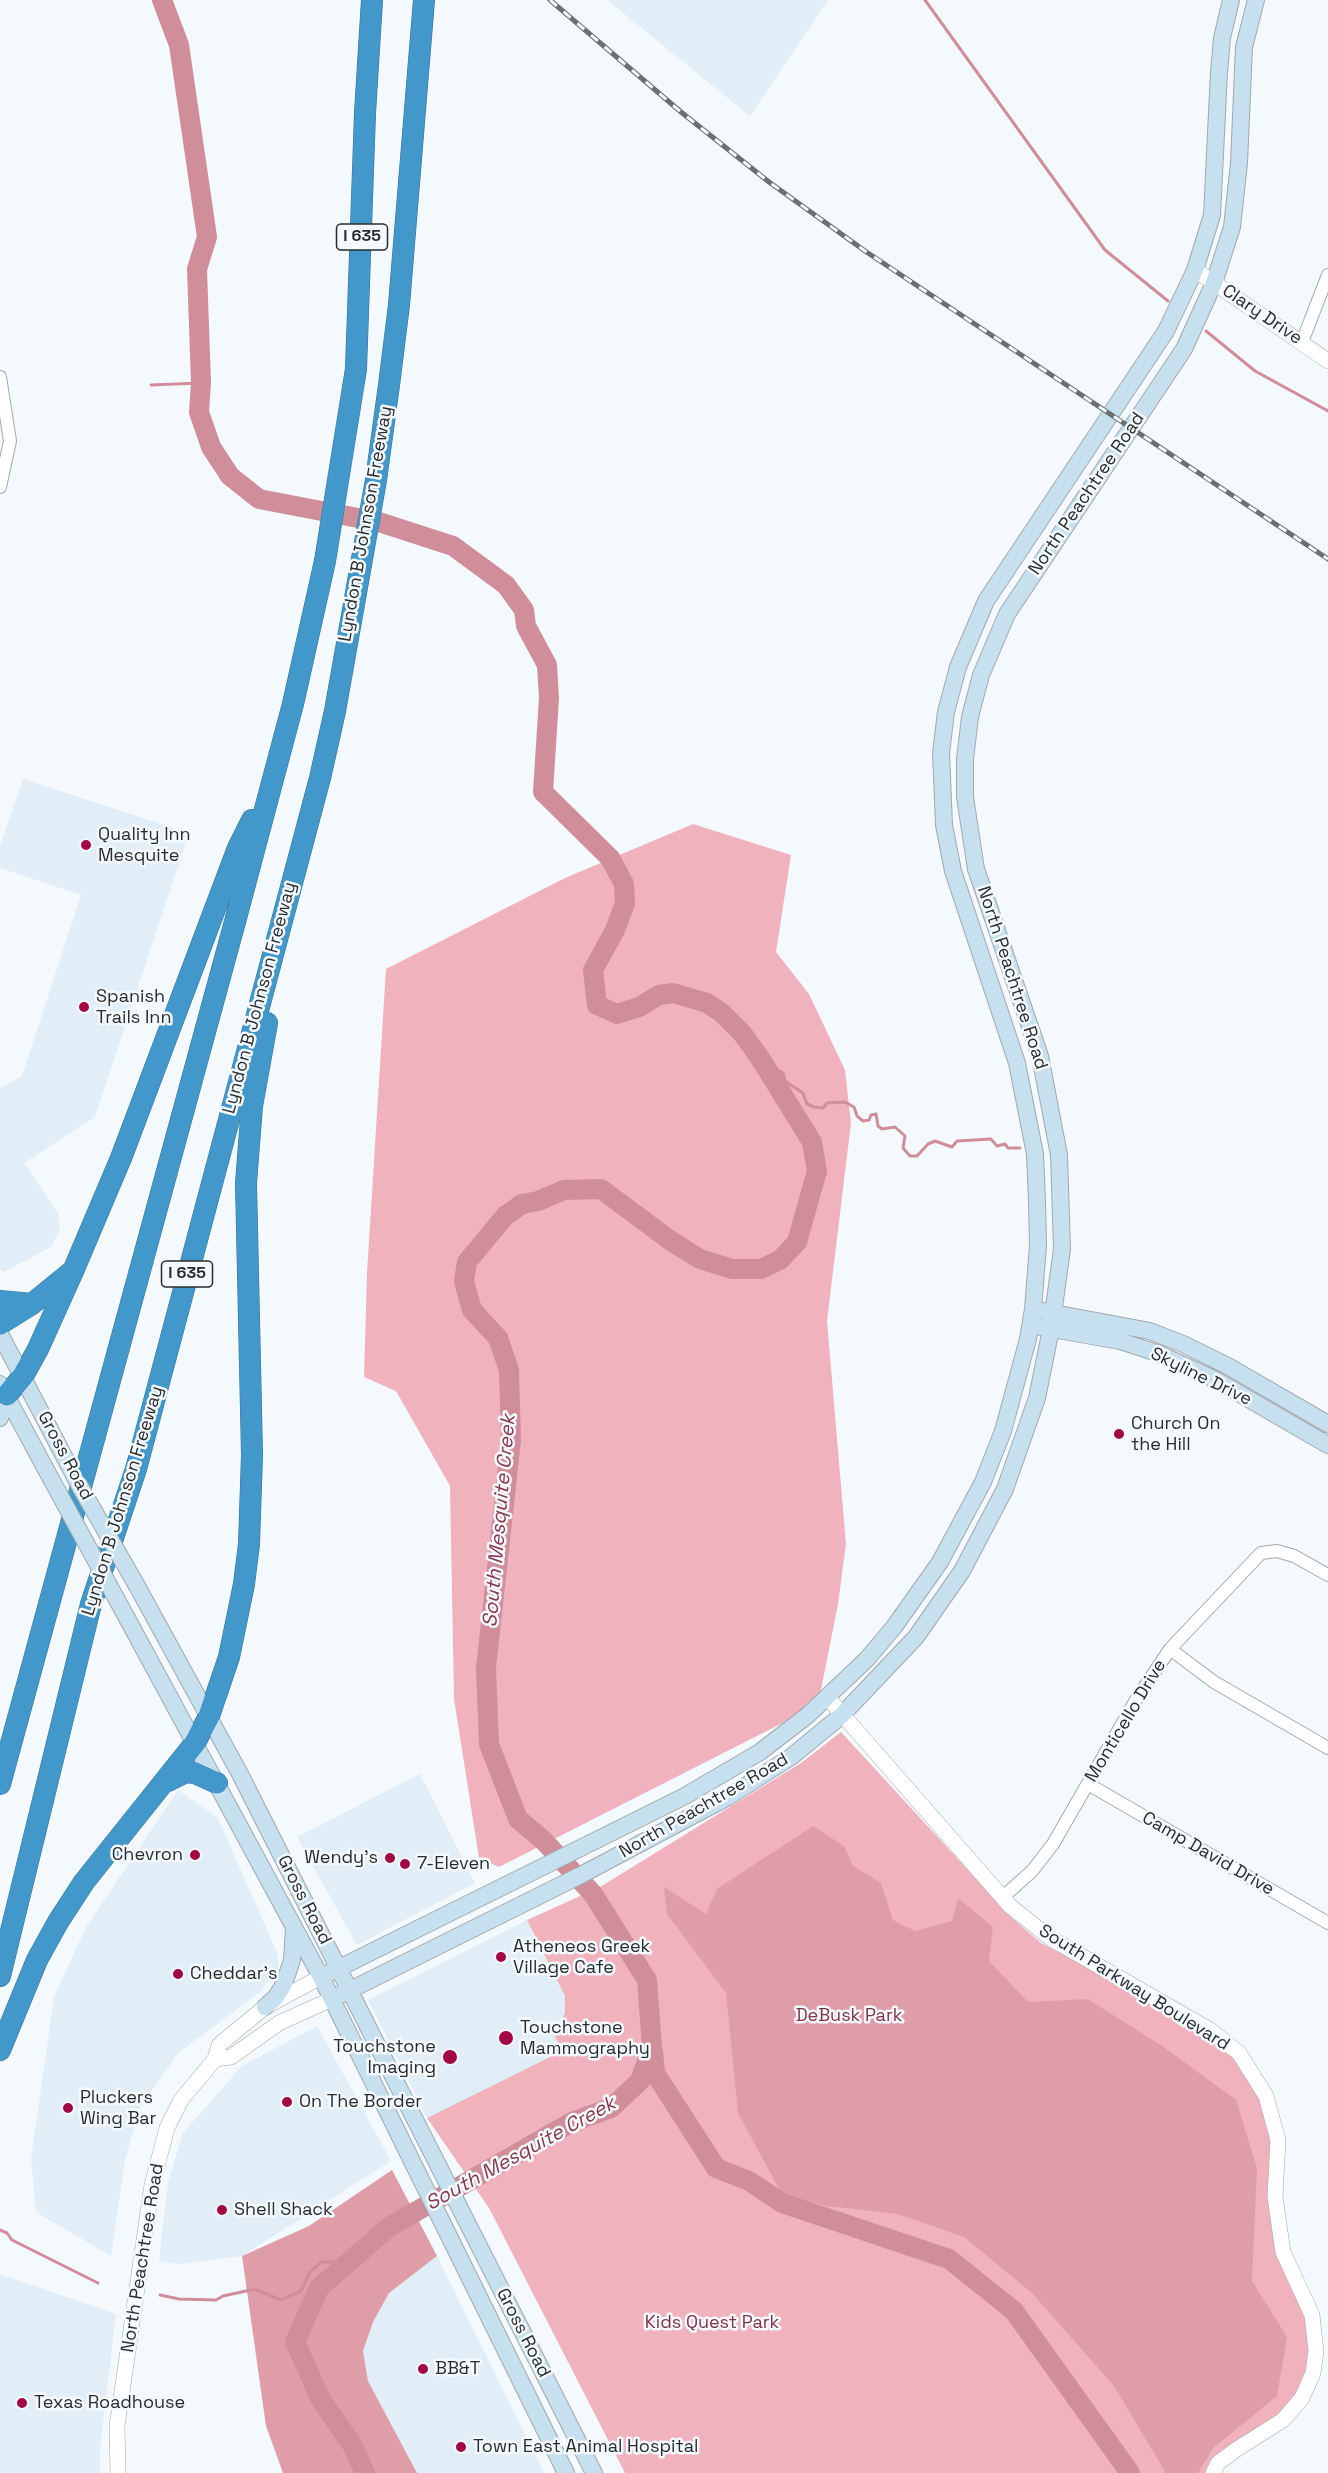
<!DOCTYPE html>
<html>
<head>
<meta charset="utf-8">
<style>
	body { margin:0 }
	canvas { display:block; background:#f3f9fd }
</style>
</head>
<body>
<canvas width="1328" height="2473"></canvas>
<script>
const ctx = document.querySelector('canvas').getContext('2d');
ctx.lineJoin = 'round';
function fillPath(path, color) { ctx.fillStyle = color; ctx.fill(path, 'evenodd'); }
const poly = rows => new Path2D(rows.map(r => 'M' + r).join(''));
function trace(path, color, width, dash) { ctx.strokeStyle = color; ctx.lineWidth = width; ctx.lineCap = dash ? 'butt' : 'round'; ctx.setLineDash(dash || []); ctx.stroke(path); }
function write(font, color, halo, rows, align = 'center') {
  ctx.font = font + ' "Space Grotesk",sans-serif'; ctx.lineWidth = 5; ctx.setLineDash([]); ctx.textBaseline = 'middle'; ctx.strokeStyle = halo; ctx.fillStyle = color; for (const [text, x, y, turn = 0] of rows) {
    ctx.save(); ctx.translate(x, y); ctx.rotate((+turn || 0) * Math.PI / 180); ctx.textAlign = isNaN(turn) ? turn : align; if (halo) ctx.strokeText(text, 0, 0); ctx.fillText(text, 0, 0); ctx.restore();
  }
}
fillPath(poly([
	[607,0,828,0,750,116],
	[23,779,189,833,95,1117,24,1163,58,1213,60,1230,51,1247,4,1272,0,1270,0,1088,22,1076,81,895,0,868,0,846],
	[420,1774,475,1883,357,1945,297,1837],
	[178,1790,218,1818,278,1955,278,1969,262,1991,178,2053,139,2109,125,2160,111,2256,36,2212,31,2158,54,1997,86,1927],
	[527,1920,565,1996,565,2012,555,2037,562,2051,427,2118,368,2000],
	[317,2026,391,2161,242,2256,178,2264,162,2262,159,2259,168,2183,183,2133,242,2066],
	[437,2256,544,2473,417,2473,368,2381,363,2351,373,2322,389,2293],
	[0,2274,116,2314,100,2449,100,2473,0,2473]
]), '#e1eef7');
fillPath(poly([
	[693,824,791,855,776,952,809,994,845,1070,851,1123,827,1321,846,1544,838,1604,818,1705,499,1867,479,1858,454,1699,450,1486,396,1391,364,1377,367,1273,386,969,565,878],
	[841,1732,1013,1919,1041,1943,1116,1982,1238,2059,1258,2096,1265,2113,1271,2147,1271,2225,1276,2247,1306,2314,1311,2338,1307,2373,1289,2408,1206,2473,625,2473,489,2208,427,2118,562,2051,555,2037,565,2012,565,1996,527,1920,600,1887,801,1763]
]), '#f0b3bd');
fillPath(poly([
	[813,1826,844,1846,853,1866,881,1883,893,1920,915,1931,952,1921,958,1898,993,1927,989,1961,1028,2002,1088,1999,1165,2048,1236,2100,1257,2168,1252,2281,1287,2337,1277,2396,1213,2448,1198,2473,1166,2473,1114,2386,1032,2293,964,2237,898,2214,826,2206,782,2194,738,2113,726,1993,667,1914,664,1887,706,1914,717,1889],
	[392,2170,437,2256,389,2293,373,2322,363,2351,368,2381,417,2473,283,2473,266,2426,242,2256,309,2226]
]), '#df9da8');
trace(poly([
	[925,0,1105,250,1168,301],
	[1206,331,1255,371,1328,411],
	[151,385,201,383],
	[763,1062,783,1073,785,1081,803,1093,807,1104,814,1107,823,1108,827,1103,845,1102,854,1107,857,1116,863,1121,869,1120,871,1115,876,1114,878,1126,882,1129,895,1127,905,1136,903,1148,910,1156,917,1156,928,1144,935,1141,952,1147,957,1141,991,1139,997,1146,1005,1144,1008,1148,1020,1148],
	[0,2230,7,2233,12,2240,98,2283],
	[160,2295,179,2299,216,2300,223,2296,255,2289,281,2300,301,2291,309,2273,321,2262,349,2261]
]), '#d08e9a', 3);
trace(poly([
	[162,0,179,45,207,237,197,269,201,383,199,412,211,447,230,476,259,499,379,522,453,546,506,585,524,610,526,626,547,665,549,698,543,792,610,858,624,884,625,903,615,930,593,970,597,1005,617,1014,639,1007,659,995,673,993,707,1003,722,1013,742,1033,760,1058,812,1142,817,1171,797,1242,780,1260,761,1269,732,1269,700,1259,671,1241,601,1189,564,1190,538,1201,522,1204,505,1216,467,1262,464,1281,472,1310,498,1338,509,1370,511,1440,486,1668,489,1744,518,1819,544,1841,593,1894,647,1980,652,2047,640,2081,611,2108,572,2122,389,2227,319,2288,295,2342,321,2400,353,2446,365,2473],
	[653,2051,655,2073,716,2168,749,2181,782,2203,949,2259,1014,2311,1130,2473]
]), '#d08e9a', 20);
const minor = poly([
	[1302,342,1328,275],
	[0,377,10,441,0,487],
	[1170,1649,1214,1682,1328,1748],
	[1088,1784,1328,1923],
	[1002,1898,1032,1871,1053,1844,1136,1700,1170,1649,1261,1553,1277,1551,1294,1556,1328,1575]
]);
const tertiary = poly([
	[1195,270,1328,361],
	[827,1697,1010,1906,1050,1938,1210,2030,1239,2053,1266,2096,1278,2140,1275,2197,1283,2252,1312,2315,1316,2351,1313,2373,1302,2398,1283,2420,1237,2449,1218,2463,1213,2473],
	[215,2059,231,2057,279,2023,332,1999],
	[118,2473,117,2426,152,2185,167,2128,181,2100,215,2059,219,2045,265,2007,321,1977]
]);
const secondary = poly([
	[1043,1311,1150,1331,1183,1344,1226,1365,1328,1424],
	[1041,1327,1120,1341,1157,1353,1214,1379,1328,1445],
	[0,1334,78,1483],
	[0,1384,44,1466],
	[0,1418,7,1395],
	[137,1586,240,1774,594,2473],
	[128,1620,321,1977,566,2473],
	[321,1977,685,1796,760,1752,808,1715,867,1659,894,1627,940,1562,983,1482,1003,1431,1028,1339,1033,1309,1038,1246,1037,1201,1035,1154,1017,1063,953,871,944,825,941,753,946,712,958,667,986,601,1166,331,1195,270,1212,215,1219,72,1222,38,1231,0],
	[332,1999,581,1875,728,1797,791,1757,842,1715,916,1637,962,1571,1005,1489,1037,1398,1051,1329,1062,1249,1059,1155,1040,1056,976,869,965,797,965,759,970,717,981,675,1007,614,1184,349,1214,283,1232,227,1239,163,1244,47,1256,0],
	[265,2007,276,1997,284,1984,292,1960,294,1928]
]);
const motorway = poly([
	[0,1301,32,1304],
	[0,1324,32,1304,70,1273],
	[7,1395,23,1376,38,1349,74,1269,121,1158,238,848,252,820],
	[168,1781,186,1772,195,1773,217,1783],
	[0,1784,236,918,293,704,325,561,356,369,365,113,372,0],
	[0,1976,91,1604,136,1469,320,778,335,711,376,480,389,385,399,305,424,0],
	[0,2050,37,1960,58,1922,84,1882,195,1743,209,1716,229,1657,244,1584,249,1544,252,1455,246,1183,252,1106,267,1023]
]);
trace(minor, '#a2a8ab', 14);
trace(tertiary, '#a2a8ab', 16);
trace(secondary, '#a2a8ab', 18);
trace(motorway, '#397293', 22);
trace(minor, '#fff', 12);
trace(tertiary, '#fff', 15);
trace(secondary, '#c6e0ef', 16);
trace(motorway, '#4298ca', 21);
const rail = poly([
	[550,0,681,112,769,182,865,251,1328,559]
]);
trace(rail, '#6b6f71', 5);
trace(rail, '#f3f9fd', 3, [9]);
const secondaryBridge = poly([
	[44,1466,128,1620],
	[78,1483,137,1586]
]);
trace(secondaryBridge, '#a2a8ab', 18, []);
trace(secondaryBridge, '#c6e0ef', 16);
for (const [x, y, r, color] of [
	[86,845,6,"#a20744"],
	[84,1007,6,"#a20744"],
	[1119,1434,6,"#a20744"],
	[195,1855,6,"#a20744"],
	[390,1858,6,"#a20744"],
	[405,1864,6,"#a20744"],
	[501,1957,6,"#a20744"],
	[178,1974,6,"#a20744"],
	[506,2038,8,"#a20744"],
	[450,2057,8,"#a20744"],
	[287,2102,6,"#a20744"],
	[68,2108,6,"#a20744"],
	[222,2210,6,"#a20744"],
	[423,2369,6,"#a20744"],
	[22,2403,6,"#a20744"],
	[461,2447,6,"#a20744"]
]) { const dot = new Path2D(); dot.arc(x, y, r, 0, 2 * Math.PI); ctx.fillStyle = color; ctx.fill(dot); trace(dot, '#f3f9fd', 2); }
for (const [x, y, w] of [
	[362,237,51],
	[187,1274,51]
]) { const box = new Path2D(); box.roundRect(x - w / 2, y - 13, w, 26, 4.5); ctx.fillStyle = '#f3f9fd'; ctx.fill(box); trace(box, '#292c2d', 1.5); }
write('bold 16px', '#292c2d', null, [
	["I 635",362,237],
	["I 635",187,1274]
]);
write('18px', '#292c2d', '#f3f9fd', [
	["Clary Drive",1262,315,34],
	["North Peachtree Road",1087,494,-56],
	["Lyndon B Johnson Freeway",366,524,-80],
	["North Peachtree Road",1012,978,72],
	["Lyndon B Johnson Freeway",260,998,-75],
	["Skyline Drive",1201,1377,26],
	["Gross Road",65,1456,62],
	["Lyndon B Johnson Freeway",123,1501,-73],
	["Monticello Drive",1126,1721,-59],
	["North Peachtree Road",704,1806,-30],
	["Camp David Drive",1208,1854,30],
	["Gross Road",304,1900,63],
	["South Parkway Boulevard",1134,1988,32],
	["North Peachtree Road",143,2258,-81],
	["Gross Road",523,2333,63]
]);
write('18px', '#292c2d', '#f3f9fd', [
	["Quality Inn",98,835],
	["Mesquite",98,856],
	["Spanish",96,997],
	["Trails Inn",96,1018],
	["Church On",1131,1424],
	["the Hill",1131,1445],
	["Chevron",183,1855,"right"],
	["Wendy's",378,1858,"right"],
	["7-Eleven",417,1864],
	["Atheneos Greek",513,1947],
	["Village Cafe",513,1968],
	["Cheddar's",190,1974],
	["Touchstone",520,2028],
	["Mammography",520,2049],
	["Touchstone",436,2047,"right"],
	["Imaging",436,2068,"right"],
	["Pluckers",80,2098],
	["Wing Bar",80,2119],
	["On The Border",299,2102],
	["Shell Shack",234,2210],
	["BB&T",435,2369],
	["Texas Roadhouse",34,2403],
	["Town East Animal Hospital",473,2447]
], 'left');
write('18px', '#803144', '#f3f9fd', [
	["DeBusk Park",849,2016],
	["Kids Quest Park",712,2323]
]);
write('italic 20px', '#87374a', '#f3f9fd', [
	["South Mesquite Creek",500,1521,-85],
	["South Mesquite Creek",521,2154,-29]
]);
</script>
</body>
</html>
